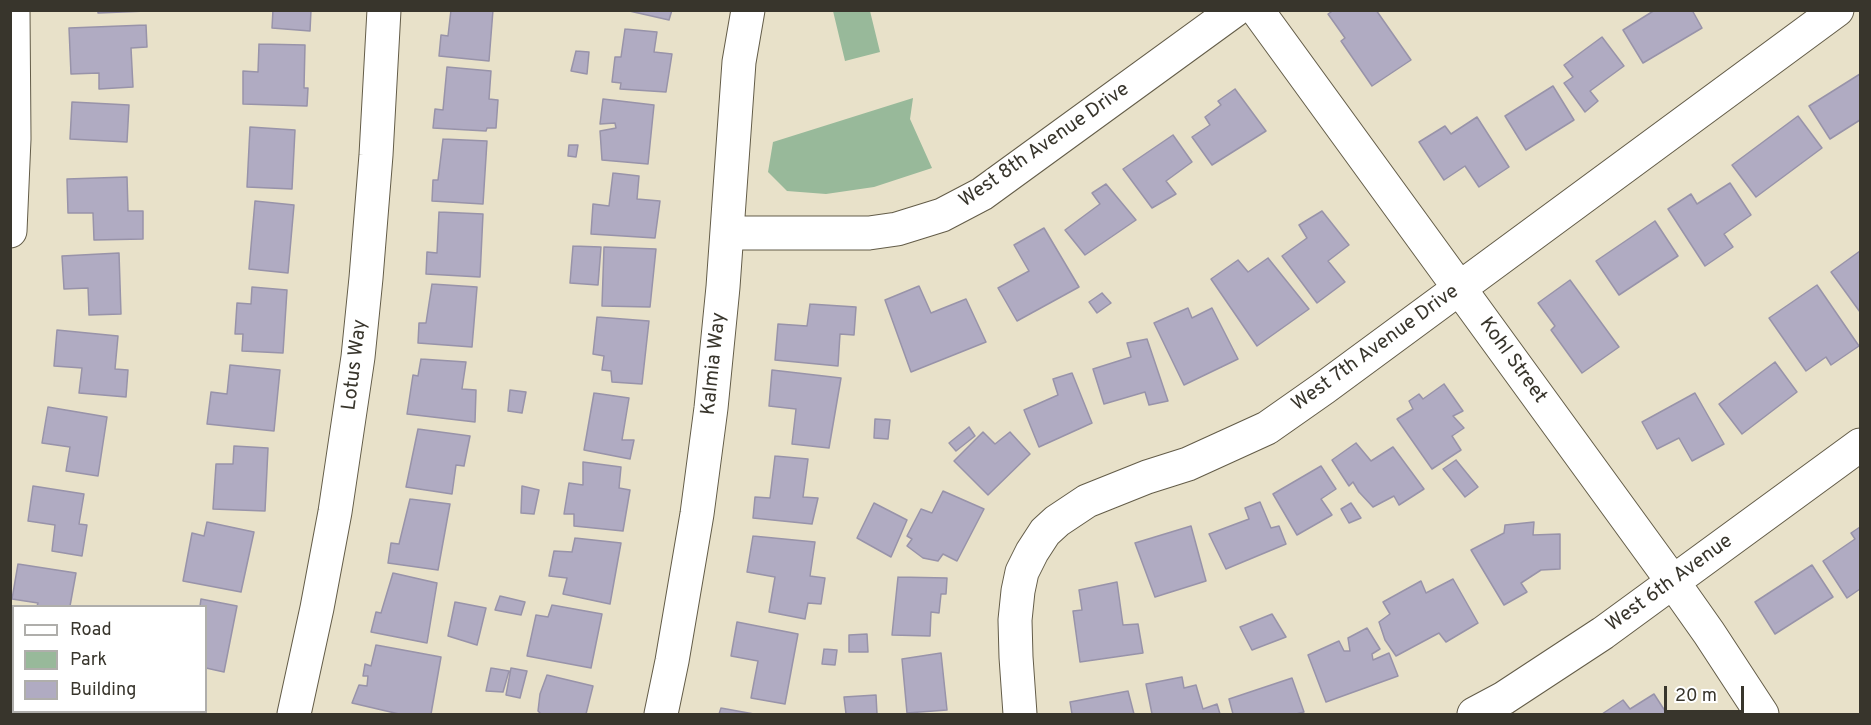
<!DOCTYPE html>
<html>
<head>
<meta charset="utf-8">
<style>
	body { margin:0 }
	#map { position:relative; width:1871px; height:725px; overflow:hidden; background:#e8e1c9; font-family:Overpass,sans-serif }
	canvas { display:block }
	.frame { position:absolute; inset:0; border:12px solid #38352c; pointer-events:none }
	.legend { position:absolute; left:12px; top:605px; width:195px; height:108px; box-sizing:border-box; background:#fff; border:2px solid #afaeab; margin:0; padding:8px 10px; list-style:none; font-size:18px; color:#38352c }
	.legend li { display:flex; align-items:center; gap:12px; height:30px }
	.legend b { width:30px; border:2px solid #afaeab }
	.scale { position:absolute; left:1664px; top:686px; width:80px; height:27px; box-sizing:border-box; border:3px solid #38352c; border-top:0; padding-left:8px; font-size:18px; line-height:21px; white-space:nowrap; color:#38352c; -webkit-text-stroke:4px #fff; paint-order:stroke }
</style>
</head>
<body>
<div id="map">
<canvas width="1871" height="725"></canvas>
<div class="frame"></div>
<ul class="legend">
<li><b style="height:8px;background:#fff"></b>Road</li>
<li><b style="height:16px;background:#98b99a"></b>Park</li>
<li><b style="height:16px;background:#b0abc2"></b>Building</li>
</ul>
<div class="scale">20 m</div>
</div>
<script>
const ctx = document.querySelector('canvas').getContext('2d');
ctx.lineJoin = 'round';
function fillPath(path, color) { ctx.fillStyle = color; ctx.fill(path, 'evenodd'); }
const poly = rows => new Path2D(rows.map(r => 'M' + r).join(''));
function trace(path, color, width, dash) { ctx.strokeStyle = color; ctx.lineWidth = width; ctx.lineCap = dash ? 'butt' : 'round'; ctx.setLineDash(dash || []); ctx.stroke(path); }
function write(font, color, halo, rows, align = 'center') {
  ctx.font = font + ' Overpass,sans-serif'; ctx.lineWidth = 6; ctx.setLineDash([]); ctx.textBaseline = 'middle'; ctx.strokeStyle = halo; ctx.fillStyle = color; for (const [text, x, y, turn = 0] of rows) {
    ctx.save(); ctx.translate(x, y); ctx.rotate((+turn || 0) * Math.PI / 180); ctx.textAlign = isNaN(turn) ? turn : align; if (halo) ctx.strokeText(text, 0, 0); ctx.fillText(text, 0, 0); ctx.restore();
  }
}
fillPath(poly([
	[833,11,870,11,880,52,845,61],
	[913,98,910,119,932,168,874,187,826,194,787,191,768,172,773,142]
]), '#98b99a');
const building = poly([
	[98,10,147,10,147,11,98,13,98,10],
	[273,10,311,10,310,31,272,28,273,10],
	[451,10,493,10,489,61,439,56,441,35,448,36,451,10],
	[625,10,672,10,669,20,625,10],
	[1334,10,1376,10,1411,60,1372,86,1341,41,1345,38,1328,14,1334,10],
	[1655,10,1692,10,1702,28,1643,63,1623,30,1655,10],
	[146,25,147,47,131,48,133,87,99,89,99,73,71,74,69,28,146,25],
	[625,29,657,32,654,52,672,54,666,92,620,89,621,83,612,82,615,57,621,57,625,29],
	[1602,37,1624,66,1590,91,1598,101,1585,112,1564,83,1573,77,1564,65,1602,37],
	[259,44,305,45,304,88,308,88,307,106,243,104,243,71,258,72,259,44],
	[576,51,589,52,587,74,571,71,576,51],
	[447,67,491,71,489,99,498,100,496,128,487,128,486,131,433,128,435,109,443,110,447,67],
	[1860,74,1860,120,1830,139,1809,106,1860,74],
	[1553,86,1574,120,1526,150,1505,116,1553,86],
	[1235,89,1266,131,1212,165,1192,137,1210,125,1205,117,1221,105,1218,101,1235,89],
	[603,99,654,105,648,164,602,160,600,131,616,128,615,123,600,124,603,99],
	[72,102,129,105,127,142,70,139,72,102],
	[1798,116,1822,148,1756,197,1732,165,1798,116],
	[1477,117,1509,167,1479,187,1465,166,1444,180,1419,142,1445,126,1451,134,1477,117],
	[250,127,295,130,292,189,247,187,250,127],
	[1173,135,1192,162,1166,181,1176,194,1152,208,1123,169,1173,135],
	[443,139,487,141,483,204,432,201,433,180,438,180,443,139],
	[569,145,578,145,576,157,568,156,569,145],
	[613,173,639,176,637,199,660,201,655,238,591,234,593,204,609,206,613,173],
	[127,177,128,211,143,211,143,239,94,240,93,213,68,213,67,179,127,177],
	[1730,183,1751,215,1724,234,1733,247,1705,266,1668,209,1691,194,1697,204,1730,183],
	[1106,184,1136,220,1085,255,1065,230,1100,204,1092,193,1106,184],
	[255,201,294,205,288,273,249,269,255,201],
	[1322,211,1349,245,1328,261,1345,282,1317,303,1282,256,1307,238,1299,225,1322,211],
	[439,212,483,214,480,277,426,274,427,252,437,253,439,212],
	[1655,221,1678,256,1619,295,1596,261,1655,221],
	[1044,228,1079,287,1017,321,998,288,1029,271,1014,245,1044,228],
	[573,246,601,247,598,285,570,283,573,246],
	[604,247,656,249,650,307,602,306,604,247],
	[1860,251,1860,312,1831,272,1860,251],
	[119,253,121,314,89,315,88,288,64,289,62,256,119,253],
	[1268,258,1309,309,1257,346,1211,279,1238,260,1248,272,1268,258],
	[1570,280,1619,347,1582,373,1551,330,1555,326,1538,303,1570,280],
	[432,284,477,287,472,347,418,343,419,323,426,323,432,284],
	[1817,285,1859,346,1831,365,1826,357,1806,371,1769,318,1817,285],
	[919,286,931,313,966,299,986,342,911,372,885,300,919,286],
	[252,287,287,290,283,353,242,351,243,334,235,334,237,303,251,304,252,287],
	[1102,293,1111,303,1097,313,1089,302,1102,293],
	[810,304,856,307,854,335,840,334,838,366,775,360,778,324,807,326,810,304],
	[1188,308,1192,318,1212,308,1238,359,1184,385,1154,323,1188,308],
	[597,317,649,321,642,384,612,382,611,371,602,370,604,356,593,354,597,317],
	[57,330,118,336,115,369,128,370,126,397,79,393,82,368,54,366,57,330],
	[1147,339,1168,401,1149,405,1145,392,1104,404,1093,369,1131,357,1127,343,1147,339],
	[421,359,466,362,462,389,476,390,475,422,407,414,413,375,418,376,421,359],
	[1775,362,1797,392,1742,434,1719,404,1775,362],
	[230,365,280,370,274,431,207,424,211,392,227,394,230,365],
	[772,370,841,378,829,448,792,444,796,409,769,406,772,370],
	[1072,373,1092,423,1039,447,1024,410,1058,395,1053,379,1072,373],
	[1444,384,1463,411,1453,416,1464,428,1452,436,1461,450,1432,469,1397,419,1413,409,1409,401,1419,394,1423,399,1444,384],
	[510,390,526,392,522,413,508,411,510,390],
	[594,393,629,398,622,440,634,440,630,459,584,450,594,393],
	[1695,393,1724,444,1692,461,1679,438,1657,449,1642,422,1695,393],
	[48,407,107,417,98,476,66,471,70,447,42,443,48,407],
	[875,419,890,420,888,439,874,438,875,419],
	[969,427,975,436,956,451,949,443,969,427],
	[418,429,470,436,464,466,456,465,452,494,406,487,418,429],
	[983,432,995,444,1010,432,1030,454,988,495,954,461,983,432],
	[1356,443,1371,461,1393,447,1424,489,1399,505,1394,496,1373,507,1359,492,1353,482,1349,486,1332,460,1356,443],
	[234,446,268,448,265,511,213,509,216,464,233,464,234,446],
	[775,456,808,459,803,497,818,498,812,524,753,518,755,497,770,498,775,456],
	[1456,460,1478,487,1465,497,1443,469,1456,460],
	[583,462,621,467,619,488,630,490,623,531,574,526,574,514,564,514,569,483,583,485,583,462],
	[1321,466,1336,489,1321,499,1332,515,1297,535,1273,494,1321,466],
	[33,486,84,494,79,524,87,525,82,556,52,551,55,525,28,521,33,486],
	[522,486,539,490,534,514,521,513,522,486],
	[943,491,984,509,957,561,943,554,938,561,923,558,907,546,912,539,907,536,921,509,932,513,943,491],
	[410,499,450,504,438,570,388,563,391,543,399,544,410,499],
	[1260,502,1271,528,1279,526,1286,544,1226,569,1209,534,1249,519,1245,508,1260,502],
	[874,503,907,520,891,557,857,538,874,503],
	[1351,503,1361,518,1349,523,1341,509,1351,503],
	[207,522,254,532,241,592,183,581,192,533,204,536,207,522],
	[1534,522,1533,535,1560,534,1560,569,1541,570,1521,583,1527,592,1504,605,1471,550,1504,533,1505,525,1534,522],
	[1191,526,1206,581,1155,597,1135,543,1191,526],
	[1860,527,1860,589,1847,598,1823,561,1855,539,1851,533,1860,527],
	[753,536,815,542,810,576,825,578,821,604,808,603,805,619,769,612,775,577,747,572,753,536],
	[575,538,621,543,610,604,563,594,567,578,549,576,554,551,572,552,575,538],
	[18,564,76,573,70,606,37,606,38,603,12,599,18,564],
	[1812,565,1833,597,1775,634,1755,602,1812,565],
	[393,573,437,583,427,643,371,632,376,612,381,613,393,573],
	[898,577,947,578,946,594,941,594,939,613,931,612,930,636,892,635,898,577],
	[1453,579,1478,623,1446,642,1439,633,1396,656,1385,640,1379,622,1390,614,1383,602,1421,581,1426,593,1453,579],
	[1117,582,1123,625,1138,624,1143,653,1080,662,1073,611,1082,610,1079,590,1117,582],
	[500,596,525,602,521,615,495,610,500,596],
	[201,599,237,606,224,672,206,668,206,606,200,606,201,599],
	[455,602,486,608,477,645,448,636,455,602],
	[552,605,602,614,591,668,527,656,536,615,548,617,552,605],
	[1272,614,1286,637,1252,650,1240,627,1272,614],
	[737,622,798,634,785,704,751,698,758,661,731,656,737,622],
	[1367,628,1380,649,1372,654,1373,660,1389,653,1398,676,1326,702,1308,655,1339,641,1344,651,1350,651,1348,638,1367,628],
	[867,634,868,652,849,652,849,635,867,634],
	[376,645,441,657,431,714,399,714,352,703,359,685,367,686,368,676,363,676,365,664,371,666,376,645],
	[824,649,837,650,835,665,822,664,824,649],
	[941,653,947,710,907,713,902,659,941,653],
	[491,668,509,671,503,692,486,691,491,668],
	[511,668,527,671,520,698,506,695,511,668],
	[547,675,593,686,586,714,540,714,540,713,538,711,540,694,547,675],
	[1182,677,1184,688,1196,685,1203,709,1217,704,1220,714,1152,714,1146,684,1182,677],
	[1292,678,1304,712,1296,714,1233,714,1229,699,1292,678],
	[1128,691,1134,714,1072,714,1070,702,1128,691],
	[1654,694,1667,714,1602,714,1623,700,1630,709,1654,694],
	[876,695,877,714,846,714,844,697,876,695],
	[721,708,754,714,719,714,721,708]
]);
fillPath(building, '#b0abc2');
trace(building, '#9893a9', 1.5);
const minor = poly([
	[1257,10,1673,582,1709,633,1762,714],
	[10,231,14,139,13,10],
	[727,233,869,233,897,229,942,215,982,194,1235,10],
	[10,685,14,686],
	[132,712,145,714],
	[294,714,317,608,335,512,358,357,366,278,376,155,384,10],
	[661,714,672,661,697,514,711,408,723,287,739,62,748,10],
	[1020,714,1016,657,1015,620,1018,591,1022,572,1032,552,1045,532,1057,521,1087,501,1147,477,1188,464,1267,428,1324,388,1837,10],
	[1474,714,1504,698,1603,633,1860,445]
]);
trace(minor, '#635c48', 35);
trace(minor, '#fff', 33);
write('20px', '#38352c', '#fff', [
	["West 8th Avenue Drive",1045,146,-35],
	["West 7th Avenue Drive",1376,349,-36],
	["Kohl Street",1512,361,54],
	["Kalmia Way",715,364,-84],
	["Lotus Way",356,365,-83],
	["West 6th Avenue",1670,584,-36]
]);
</script>
</body>
</html>
